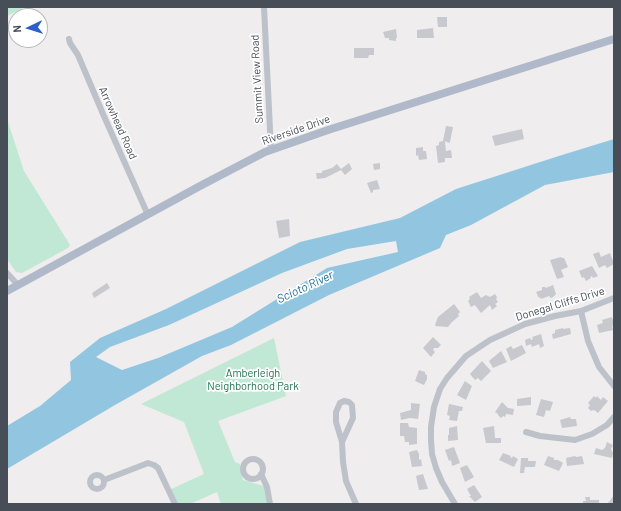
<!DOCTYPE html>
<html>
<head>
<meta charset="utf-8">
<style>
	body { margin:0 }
	#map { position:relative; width:621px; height:511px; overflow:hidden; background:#efeded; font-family:Barlow,sans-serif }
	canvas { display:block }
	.frame { position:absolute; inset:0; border:8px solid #474e58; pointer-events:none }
	.north { position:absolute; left:8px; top:8px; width:40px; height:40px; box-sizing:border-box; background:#fff; border:1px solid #b5b8bc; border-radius:50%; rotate:266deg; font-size:11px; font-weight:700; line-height:16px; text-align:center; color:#474e58 }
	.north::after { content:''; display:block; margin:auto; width:14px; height:18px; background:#2e5ec8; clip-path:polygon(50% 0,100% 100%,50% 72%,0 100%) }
</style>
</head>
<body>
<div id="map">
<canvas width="621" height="511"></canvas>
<div class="frame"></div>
<div class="north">N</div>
</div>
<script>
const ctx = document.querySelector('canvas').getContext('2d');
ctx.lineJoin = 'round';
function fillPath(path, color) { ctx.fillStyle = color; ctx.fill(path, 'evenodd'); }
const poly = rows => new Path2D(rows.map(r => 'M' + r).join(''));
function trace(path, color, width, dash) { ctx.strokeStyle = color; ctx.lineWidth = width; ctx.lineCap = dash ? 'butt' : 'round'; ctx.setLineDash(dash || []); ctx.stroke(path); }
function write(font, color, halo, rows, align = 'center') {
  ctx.font = font + ' Barlow,sans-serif'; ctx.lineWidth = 3.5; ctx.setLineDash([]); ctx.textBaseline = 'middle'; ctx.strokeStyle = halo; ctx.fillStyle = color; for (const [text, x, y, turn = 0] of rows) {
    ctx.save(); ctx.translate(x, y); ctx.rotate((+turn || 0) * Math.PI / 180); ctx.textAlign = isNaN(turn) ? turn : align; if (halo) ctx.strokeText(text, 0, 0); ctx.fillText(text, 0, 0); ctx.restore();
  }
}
fillPath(poly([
	[7,7,25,7,7,16],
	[7,119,24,171,70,245,68,248,22,273,16,272,7,259],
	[274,338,286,396,218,421,235,462,240,464,241,473,243,480,267,487,270,504,221,504,217,492,190,504,175,504,169,490,204,474,184,422,141,404]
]), '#c0e8d5');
fillPath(poly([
	[614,139,614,172,545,185,471,225,446,235,440,248,329,295,231,345,202,356,115,405,7,469,7,426,40,406,71,380,70,362,100,338,166,309,300,242,400,218,456,189,562,155],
	[396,241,398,252,327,268,232,327,158,358,122,370,96,357,110,347,169,325,282,273,347,249]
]), '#92c6e0');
fillPath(poly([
	[437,17,447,17,447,27,438,27],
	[433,28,434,38,417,38,417,30],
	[396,29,397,38,396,38,396,41,389,40,389,38,385,38,383,32],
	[354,48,374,48,374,55,369,55,368,58,354,58],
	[446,126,453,127,450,142,449,143,445,141,446,151,451,150,452,158,445,158,445,162,438,163,436,146,439,145,439,142,443,141],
	[522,129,524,139,495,146,492,136],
	[423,147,423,151,426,151,427,159,419,160,418,155,416,156,416,148],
	[349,163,352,169,345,175,341,170,325,178,317,179,316,173,322,173,322,171,332,168,337,164,341,169],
	[380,163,380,169,374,170,373,164],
	[377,180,380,189,373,190,373,192,371,193,367,183],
	[289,219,290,236,279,238,276,221],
	[599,252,601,257,610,253,614,264,607,268,605,265,599,268,593,254],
	[561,257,562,258,564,258,568,267,561,270,564,277,557,279,550,260],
	[592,266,598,276,593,278,592,276,590,277,591,278,586,281,584,277,582,278,579,271],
	[107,283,110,288,94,298,92,293],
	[553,285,556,294,553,297,551,298,549,296,541,299,540,297,539,298,536,292,542,290,542,287,545,287,546,288],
	[477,292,481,298,486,295,490,297,495,294,497,297,496,299,498,302,495,304,497,306,492,310,490,305,481,313,475,305,471,307,468,301,470,299,469,297],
	[454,304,460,312,458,314,459,316,452,322,448,327,435,326,436,322,438,317],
	[612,317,612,319,614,319,614,325,612,326,613,330,599,333,597,325,603,323,602,320],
	[563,328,563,329,570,328,571,334,553,339,552,334,555,333,555,330],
	[541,334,544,346,540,348,539,344,532,347,531,344,526,346,525,340,530,338,531,340,533,339,532,337],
	[433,337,441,345,438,348,434,348,433,350,435,352,431,357,423,348],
	[522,345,526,353,511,361,506,349,511,346,513,349],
	[501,351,507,362,493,368,489,361],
	[482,361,491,371,481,381,478,378,475,380,470,374],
	[419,370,425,372,425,374,427,375,427,379,424,385,415,381],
	[465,381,472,386,466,400,457,395],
	[594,396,596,398,597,396,601,400,603,397,608,401,598,413,594,410,591,411,588,408,590,405,588,403],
	[531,397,531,405,517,406,517,399],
	[541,399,553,402,550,411,546,410,544,417,536,415],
	[502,402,508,408,514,409,513,415,506,414,505,417,503,416,501,418,498,415,498,414,495,412],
	[411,403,420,404,418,419,410,418,401,420,400,413,411,410],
	[449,404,463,407,462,411,459,411,457,421,449,420,450,416,447,415],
	[570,417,571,419,576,419,577,426,562,428,560,420],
	[400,423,408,423,409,427,417,428,417,444,409,445,409,442,405,442,404,436,400,436],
	[457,426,458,440,448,441,448,435,449,435,449,428],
	[494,426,495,438,501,438,501,443,486,443,483,428],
	[607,442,613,445,611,449,613,453,612,458,594,454,596,448,602,450,605,448],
	[454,447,460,463,452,466,451,460,449,461,445,450],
	[417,450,419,454,419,460,421,459,422,466,412,467,409,452],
	[503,453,511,456,510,457,512,458,513,456,518,459,514,467,499,460],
	[548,456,554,458,554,460,558,460,563,463,559,471,544,465],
	[575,456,576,457,582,456,584,464,567,466,566,458],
	[521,458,528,458,528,461,536,461,535,467,525,467,524,473,520,473],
	[467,465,474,477,465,482,460,468],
	[423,474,428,489,419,490,416,476],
	[474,485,482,497,475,502,469,496,471,496,467,489],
	[614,495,614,504,609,504,608,503],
	[585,497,590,497,590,500,599,500,599,504,583,504,583,501,586,501]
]), '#c7c9cf');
trace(poly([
	[264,7,271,150],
	[69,39,70,43,78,55,103,114,148,215],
	[7,273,18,285],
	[581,311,588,341,599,367,614,386],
	[344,401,349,402,352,405,353,418,342,442,336,422,336,412,340,403,344,401],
	[526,432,540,436,575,440,592,434,607,425,614,417],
	[342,442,343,462,346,481,356,504],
	'243 469a10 10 0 1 1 20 0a10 10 0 1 1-20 0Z',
	[261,474,267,487,270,504],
	'90 482a7 7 0 1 1 14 0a7 7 0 1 1-14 0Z',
	[104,480,143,465,148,463,154,465,158,468,175,504],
	[455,504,442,482,436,468,432,454,431,440,431,427,434,407,440,389,447,378,466,356,490,340,525,324,555,316,581,311,614,298]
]), '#bdc2ca', 6);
trace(poly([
	[7,291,200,186,265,152,328,130,614,39]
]), '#b0b9c9', 8);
write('11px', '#474e58', '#fff', [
	["Summit View Road",257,79,-93],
	["Arrowhead Road",118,123,66],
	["Riverside Drive",296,130,-19],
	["Donegal Cliffs Drive",560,304,-17]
]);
write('11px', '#217052', '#fff', [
	["Amberleigh",253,373],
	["Neighborhood Park",253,386]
]);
write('italic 12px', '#1d6d95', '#fff', [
	["Scioto River",305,287,-25]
]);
</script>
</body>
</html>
